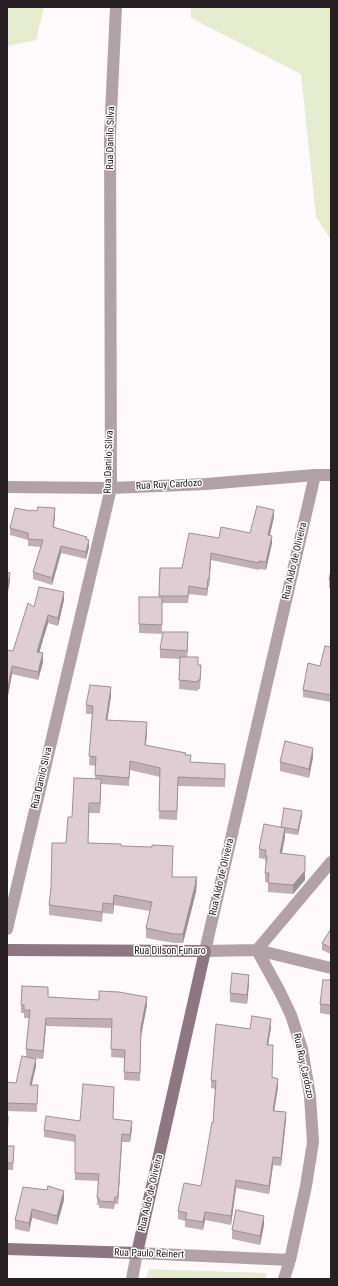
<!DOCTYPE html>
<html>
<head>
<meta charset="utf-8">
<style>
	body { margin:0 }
	#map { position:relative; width:338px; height:1286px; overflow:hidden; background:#fefafb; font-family:"Roboto Condensed",sans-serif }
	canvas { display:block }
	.frame { position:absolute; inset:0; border:8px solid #272023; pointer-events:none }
</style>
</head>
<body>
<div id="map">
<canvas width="338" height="1286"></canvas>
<div class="frame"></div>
</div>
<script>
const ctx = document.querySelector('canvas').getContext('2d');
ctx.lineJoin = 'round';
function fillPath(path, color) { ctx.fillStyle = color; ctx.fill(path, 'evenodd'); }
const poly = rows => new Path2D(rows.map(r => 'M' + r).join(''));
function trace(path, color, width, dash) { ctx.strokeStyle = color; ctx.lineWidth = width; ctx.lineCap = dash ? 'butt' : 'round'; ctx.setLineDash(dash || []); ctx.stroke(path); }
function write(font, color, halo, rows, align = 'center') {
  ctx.font = font + ' "Roboto Condensed",sans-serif'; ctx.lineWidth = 3; ctx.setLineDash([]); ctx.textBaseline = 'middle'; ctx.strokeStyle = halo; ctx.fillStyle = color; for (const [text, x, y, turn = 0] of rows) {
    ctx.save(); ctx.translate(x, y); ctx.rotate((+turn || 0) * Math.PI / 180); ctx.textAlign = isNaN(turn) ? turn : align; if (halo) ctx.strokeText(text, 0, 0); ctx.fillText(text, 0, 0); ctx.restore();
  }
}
fillPath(poly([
	[7,7,44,7,36,40,7,46],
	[191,7,331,7,331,240,316,217,301,74,191,18],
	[149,1269,267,1273,265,1279,146,1279]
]), '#e6edcf');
trace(poly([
	[315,475,205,951,257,950,331,968],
	[7,487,111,488,206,484,315,475,331,475],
	[7,929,111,488,110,135,116,7],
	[132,1279,137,1253,290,1260],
	[284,1279,290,1260,306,1186,313,1142,310,1096,302,1049,291,1015,280,992,257,950,331,862]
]), '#b1a2a8', 12);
trace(poly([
	[7,950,205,951,137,1253,7,1249]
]), '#8d7780', 12);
fillPath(poly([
	[55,515,54,527,87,539,89,547,86,559,61,553,52,585,33,579,33,572,41,547,28,546,28,540,10,535,10,528],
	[274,517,270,535,272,543,266,570,259,569,259,570,211,560,209,587,208,587,207,596,189,594,188,603,162,603,162,634,139,633,139,597,159,597,160,568,182,568,219,538,250,533],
	[331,570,331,588,329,588,329,580],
	[64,600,58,626,48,623,39,653,43,662,38,680,12,674,7,701,13,651,34,607],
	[188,641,187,657,198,665,201,675,200,689,198,689,198,691,179,689,180,659,160,658,160,649],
	[331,647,331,702,303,697,303,690,320,666],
	[111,696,107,720,147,731,146,745,186,755,191,763,225,773,225,787,178,786,177,820,159,819,160,777,130,770,129,786,101,784,100,813,89,813,88,843,121,846,172,877,197,877,196,892,183,943,174,943,146,938,146,928,150,911,114,905,113,914,103,913,102,922,49,915,49,905,66,843,72,817,95,779,96,766,89,765,92,714,86,714,86,705],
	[313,757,309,778,280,771,280,762],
	[302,815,298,835,285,833,285,837,282,853,305,865,305,880,293,894,268,892,268,882,265,882,265,873,266,865,265,859,259,858,259,849,281,827],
	[331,929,331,954,322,950,322,943],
	[331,980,331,1015,320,1013,320,1004],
	[249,984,247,1004,230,1002,230,993],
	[48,997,147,1005,141,1036,140,1081,124,1080,124,1058,111,1057,112,1028,46,1026,43,1059,30,1058,36,1066,31,1085,38,1085,37,1112,7,1111,7,1082,16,1083,26,1057,26,1049,29,1018,24,1018,24,1013,21,1013,21,1005],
	[271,1027,268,1045,272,1077,278,1087,274,1111,286,1120,281,1166,273,1165,269,1194,236,1188,231,1225,205,1220,203,1230,185,1227,185,1221,178,1219,178,1211,201,1186,213,1123,215,1089,211,1088,211,1080,250,1029],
	[114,1094,113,1119,132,1128,130,1142,122,1142,118,1204,115,1204,114,1209,99,1208,99,1205,97,1205,98,1181,75,1180,75,1142,44,1137,44,1130,80,1121],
	[7,1116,8,1123,7,1146,14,1154,13,1170,7,1170],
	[23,1187,64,1200,57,1225,32,1218,29,1232,15,1229,15,1220],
	[264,1225,260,1245,232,1239,232,1230]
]), '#c0b0b6');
fillPath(poly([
	[55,508,55,515,53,534,53,527],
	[274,510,274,517,268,542,268,535],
	[272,536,272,543,266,570,266,562],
	[89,540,89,547,86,559,86,552],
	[61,546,61,553,52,585,52,578],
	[211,553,211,560,209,587,209,579],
	[10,573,10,581,7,597,7,589],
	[208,579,208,587,207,596,207,589],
	[64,592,64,600,58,626,58,618],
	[48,615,48,623,37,660,37,652],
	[188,632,188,641,187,660,187,651],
	[43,653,43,662,38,680,38,672],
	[12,666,12,674,7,701,7,693],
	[111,687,111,696,106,729,106,720],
	[147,722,147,731,145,754,145,745],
	[313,748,313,757,309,778,309,769],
	[101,779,101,788,100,813,100,803],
	[302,811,302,815,298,835,298,830],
	[285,828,285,837,280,862,280,853],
	[305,856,305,880,293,894,293,885],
	[197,877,196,892,183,943,183,934],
	[114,895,114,905,113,914,113,904],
	[249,975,249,984,247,1004,247,995],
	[147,997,147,1005,141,1036,140,1081,141,1027],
	[46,1018,46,1026,43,1059,43,1051],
	[271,1019,271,1027,267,1053,267,1045],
	[36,1059,36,1066,30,1093,30,1085],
	[278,1079,278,1087,273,1119,273,1111],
	[286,1112,286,1120,281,1166,281,1158],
	[132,1121,132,1128,130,1142,130,1135],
	[122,1134,122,1142,118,1204,118,1197],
	[273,1157,273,1165,269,1194,269,1186],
	[236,1180,236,1188,231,1225,231,1216],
	[64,1191,64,1200,57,1225,57,1216],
	[32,1209,32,1218,29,1232,29,1223],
	[205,1212,205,1220,203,1230,203,1222],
	[264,1216,264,1225,260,1245,260,1236]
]), '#9c9094');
const building = poly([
	[257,506,274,510,268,535,272,536,266,562,259,561,259,563,211,553,209,579,208,579,207,589,189,586,188,596,159,596,160,568,182,568,189,533,219,538,221,527,250,533,257,506],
	[38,507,55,508,53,527,87,537,86,539,89,540,86,552,61,546,52,578,33,572,43,540,28,539,28,533,10,528,15,508,31,511,31,510,37,511,38,507],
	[331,570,331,580,329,580,331,570],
	[7,572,10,573,7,589,7,572],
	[39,587,64,592,58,618,48,615,37,652,43,653,38,672,12,666,7,693,7,650,13,651,28,603,34,607,39,587],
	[139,597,162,597,162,625,139,624,139,597],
	[163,632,188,632,187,651,160,649,163,632],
	[325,646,331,647,331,695,303,690,308,663,320,666,325,646],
	[180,657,198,657,198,665,201,665,200,680,198,680,198,682,179,680,180,657],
	[90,685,111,687,106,720,147,722,145,745,186,753,185,755,191,755,190,762,225,764,225,779,178,777,177,811,159,811,160,768,130,761,129,778,95,775,96,757,89,756,93,706,86,705,90,685],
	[285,741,313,748,309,769,280,762,285,741],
	[74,778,101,779,100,803,89,803,88,843,121,844,121,846,152,847,152,845,173,846,172,877,197,877,195,882,196,882,183,934,174,934,146,928,152,902,114,895,113,904,103,903,102,912,49,905,51,888,52,843,66,843,68,817,72,817,74,778],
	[284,808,302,811,298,830,281,827,284,808],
	[264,824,285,828,280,853,305,856,305,871,293,885,268,883,269,873,265,873,267,856,265,855,266,850,259,849,264,824],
	[331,929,331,948,322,943,331,929],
	[232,973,249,975,247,995,230,993,232,973],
	[323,980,331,980,331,1005,320,1004,323,980],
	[22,986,48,987,48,997,99,1000,99,991,119,992,147,997,141,1027,140,1073,124,1072,125,1050,111,1049,112,1019,46,1018,43,1051,26,1049,30,1010,24,1010,24,1005,21,1005,22,986],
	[252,1016,271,1019,267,1045,273,1045,272,1077,278,1079,273,1111,286,1112,281,1158,273,1157,269,1186,236,1180,231,1216,205,1212,203,1222,185,1219,187,1213,178,1211,184,1183,201,1186,212,1122,213,1123,216,1081,211,1080,216,1024,250,1029,252,1016],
	[22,1056,36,1059,30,1085,38,1085,37,1104,7,1103,7,1082,16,1083,22,1056],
	[83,1084,114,1087,113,1119,132,1121,130,1135,122,1134,118,1197,115,1197,114,1202,99,1201,99,1198,97,1198,99,1174,75,1173,75,1135,44,1130,46,1116,80,1121,83,1084],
	[7,1116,8,1116,7,1140,7,1116],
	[7,1146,14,1146,13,1163,7,1163,7,1146],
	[48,1186,64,1191,57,1216,32,1209,29,1223,15,1220,23,1187,47,1190,48,1186],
	[236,1210,264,1216,260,1236,232,1230,236,1210]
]);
fillPath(building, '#dfcdd4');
trace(building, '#9c9094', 1);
write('10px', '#272023', '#fff', [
	["Rua Danilo Silva",111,138,-89],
	["Rua Danilo Silva",109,462,-88],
	["Rua Ruy Cardozo",169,485,-3],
	["Rua Aldo de Oliveira",295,561,-77],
	["Rua Danilo Silva",42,778,-77],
	["Rua Aldo de Oliveira",222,877,-77],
	["Rua Dilson Funaro",170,951],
	["Rua Ruy Cardozo",303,1066,78],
	["Rua Aldo de Oliveira",151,1193,-77],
	["Rua Paulo Reinert",149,1254,2]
]);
</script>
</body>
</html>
